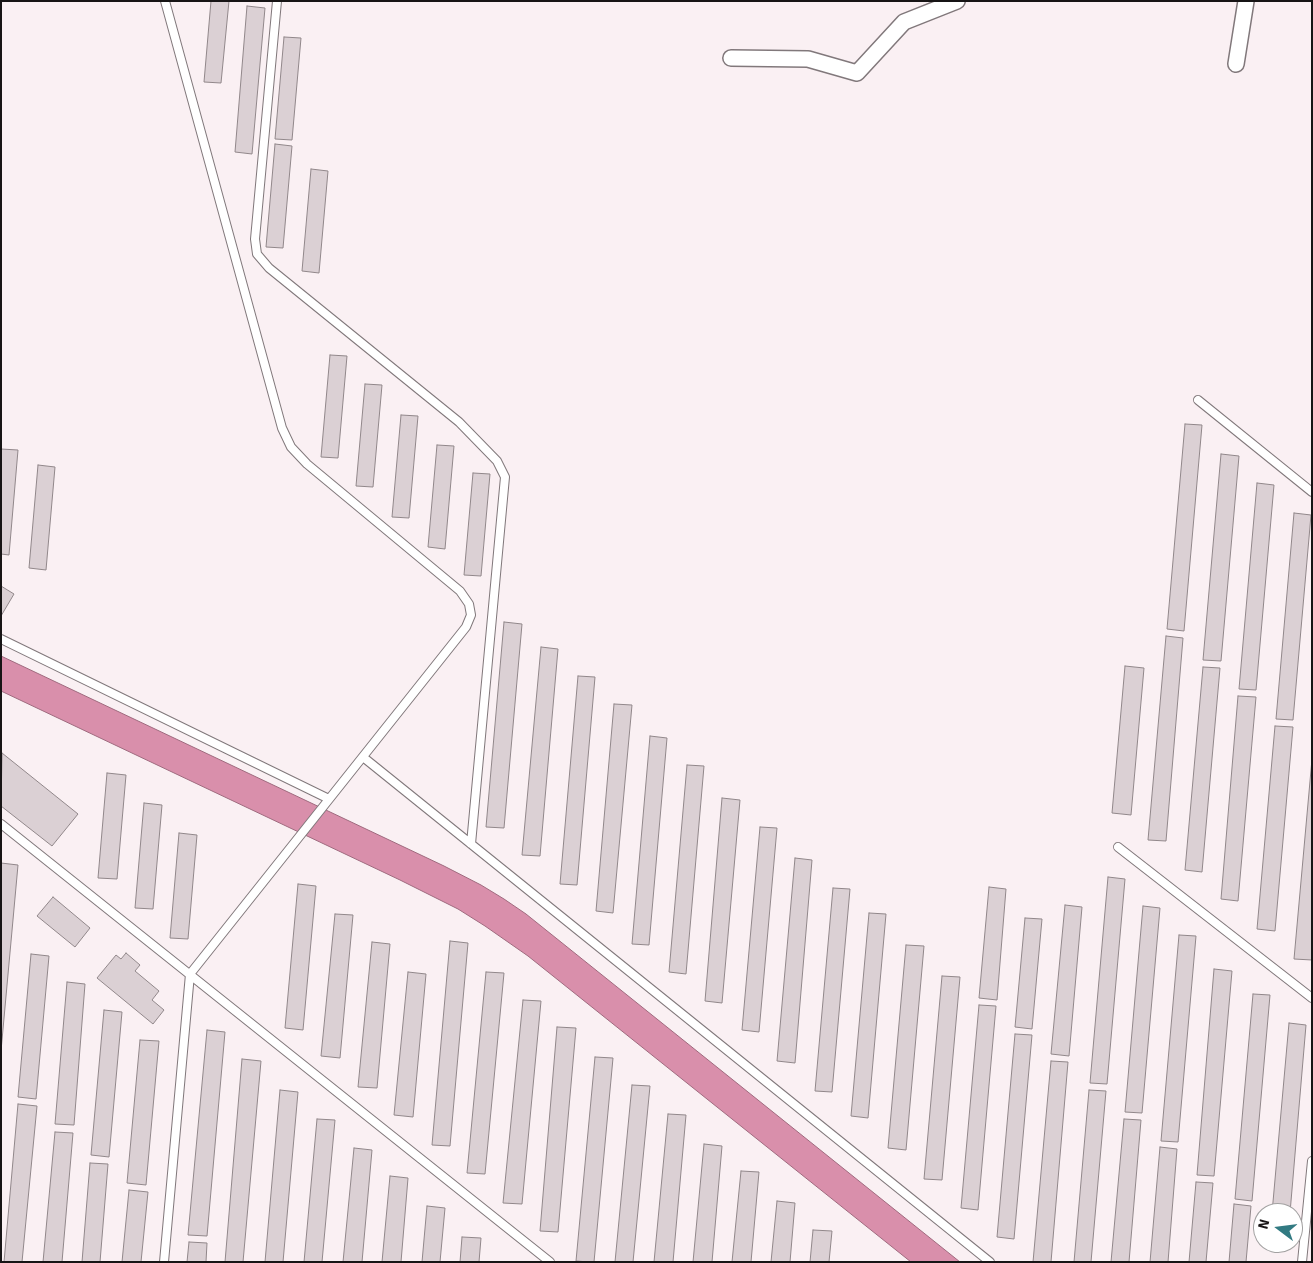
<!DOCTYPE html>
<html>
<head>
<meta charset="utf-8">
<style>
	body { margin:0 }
	#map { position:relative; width:1313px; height:1263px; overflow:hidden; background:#faf0f3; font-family:Signika,sans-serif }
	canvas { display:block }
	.frame { position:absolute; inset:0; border:2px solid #171415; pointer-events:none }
	.north { position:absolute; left:1253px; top:1203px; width:50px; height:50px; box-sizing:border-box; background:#fff; border:1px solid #a2a1a1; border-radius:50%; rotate:285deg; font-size:14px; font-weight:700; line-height:20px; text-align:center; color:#171415 }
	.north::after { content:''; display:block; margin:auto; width:18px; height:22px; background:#327a82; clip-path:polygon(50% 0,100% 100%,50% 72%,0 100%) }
</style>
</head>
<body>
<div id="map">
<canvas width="1313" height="1263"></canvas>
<div class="frame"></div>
<div class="north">N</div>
</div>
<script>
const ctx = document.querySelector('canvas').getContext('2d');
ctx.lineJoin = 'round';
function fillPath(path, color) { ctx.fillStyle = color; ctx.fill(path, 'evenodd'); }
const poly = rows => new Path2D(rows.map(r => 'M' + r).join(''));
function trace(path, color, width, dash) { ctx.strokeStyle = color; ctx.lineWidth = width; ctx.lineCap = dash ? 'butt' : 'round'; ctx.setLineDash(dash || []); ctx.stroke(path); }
const water = poly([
	[1,656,444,866,481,885,504,899,526,914,960,1262,911,1262,528,956,485,926,458,909,400,880,1,691,1,656]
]);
fillPath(water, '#d98fab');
trace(water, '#9f6a7e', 1);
const building = poly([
	[211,1,229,1,221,83,204,82,211,1],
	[247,6,265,8,252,154,235,152,247,6],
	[284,37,301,38,292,140,275,139,284,37],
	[275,144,292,146,283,248,266,247,275,144],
	[311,169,328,171,319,273,302,271,311,169],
	[330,355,347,356,338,458,321,457,330,355],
	[365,384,382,385,373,487,356,486,365,384],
	[401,415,418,416,409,518,392,517,401,415],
	[1185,424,1202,425,1184,631,1167,629,1185,424],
	[437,445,454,446,445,549,428,547,437,445],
	[1,449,18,450,9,555,1,554,1,449],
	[1221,454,1239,456,1221,661,1203,660,1221,454],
	[38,465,55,467,46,570,29,568,38,465],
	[473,473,490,474,481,576,464,575,473,473],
	[1257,483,1274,485,1256,690,1239,689,1257,483],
	[1294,513,1311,515,1293,720,1276,719,1294,513],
	[1,586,14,594,1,616,1,586],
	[504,622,522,624,504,828,486,827,504,622],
	[1166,636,1183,638,1166,841,1148,840,1166,636],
	[541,647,558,649,540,856,522,855,541,647],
	[1125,666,1144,668,1131,815,1112,813,1125,666],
	[1203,667,1220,668,1202,872,1185,870,1203,667],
	[578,676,595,677,577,885,560,884,578,676],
	[1238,696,1256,697,1238,901,1221,899,1238,696],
	[614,704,632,705,613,913,596,911,614,704],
	[1275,726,1293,727,1275,931,1257,929,1275,726],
	[650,736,667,738,649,945,632,944,650,736],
	[2,753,78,814,52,846,1,806,2,753],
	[1312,759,1312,960,1294,959,1312,759],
	[687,765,704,766,686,974,669,972,687,765],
	[107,773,126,775,117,879,98,878,107,773],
	[722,798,740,800,722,1003,705,1001,722,798],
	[144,803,162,805,153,909,135,908,144,803],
	[760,827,777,828,759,1032,742,1030,760,827],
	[179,833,197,835,188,939,170,938,179,833],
	[795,858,812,860,795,1063,777,1061,795,858],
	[1,863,18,865,1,1051,1,863],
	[1108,877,1125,879,1107,1084,1090,1083,1108,877],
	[298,884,316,886,303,1030,285,1028,298,884],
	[989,887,1006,889,997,1000,979,998,989,887],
	[833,888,850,889,832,1092,815,1091,833,888],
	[53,897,90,928,75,947,37,916,53,897],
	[1065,905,1082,907,1069,1056,1051,1054,1065,905],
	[1143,906,1160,908,1142,1113,1125,1112,1143,906],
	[869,913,886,914,868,1118,851,1116,869,913],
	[335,914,353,915,340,1058,321,1056,335,914],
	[1025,918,1042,919,1032,1029,1015,1027,1025,918],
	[1179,935,1196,936,1178,1142,1161,1141,1179,935],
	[450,941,468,943,450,1146,432,1145,450,941],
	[372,942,390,944,377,1088,358,1087,372,942],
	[906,945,924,946,906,1150,888,1148,906,945],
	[126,953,140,965,135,971,159,991,152,1000,164,1010,153,1024,97,978,116,955,121,959,126,953],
	[31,954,49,956,36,1099,18,1097,31,954],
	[1214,969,1232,971,1214,1176,1197,1175,1214,969],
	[408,972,426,974,413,1117,394,1115,408,972],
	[486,972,504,973,485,1174,467,1173,486,972],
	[942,976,960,977,942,1180,924,1179,942,976],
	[67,982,85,984,74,1125,55,1124,67,982],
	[1253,994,1270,995,1252,1201,1235,1199,1253,994],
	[523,1000,541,1001,522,1204,503,1203,523,1000],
	[979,1005,996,1006,978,1210,961,1208,979,1005],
	[104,1010,122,1012,109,1157,91,1155,104,1010],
	[1289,1023,1306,1025,1290,1213,1272,1213,1289,1023],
	[557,1027,576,1028,558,1232,540,1231,557,1027],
	[207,1030,225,1032,207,1236,188,1235,207,1030],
	[1015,1034,1032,1035,1014,1239,997,1237,1015,1034],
	[140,1040,159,1041,146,1185,127,1183,140,1040],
	[595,1057,613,1058,594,1262,589,1262,576,1261,595,1057],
	[242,1059,261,1061,243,1262,225,1262,242,1059],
	[1051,1061,1068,1062,1051,1262,1033,1262,1051,1061],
	[632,1085,650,1086,633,1262,615,1262,632,1085],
	[280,1090,298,1092,283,1262,265,1262,280,1090],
	[1089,1090,1106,1091,1091,1262,1074,1262,1089,1090],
	[18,1104,37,1106,22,1262,4,1262,18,1104],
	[668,1114,686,1115,673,1262,654,1262,668,1114],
	[317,1119,335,1120,322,1262,304,1262,317,1119],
	[1124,1119,1141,1120,1129,1262,1111,1262,1124,1119],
	[55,1132,73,1133,62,1262,43,1262,55,1132],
	[704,1144,722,1146,712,1262,693,1262,704,1144],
	[1160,1147,1177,1149,1168,1262,1150,1262,1160,1147],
	[354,1148,372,1150,362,1262,343,1262,354,1148],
	[90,1163,108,1164,100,1262,82,1262,90,1163],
	[741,1171,759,1172,751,1262,732,1262,741,1171],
	[390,1176,408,1178,401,1262,382,1262,390,1176],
	[1196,1182,1213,1183,1206,1262,1189,1262,1196,1182],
	[129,1190,148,1192,141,1262,122,1262,129,1190],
	[777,1201,795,1203,790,1262,771,1262,777,1201],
	[1234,1204,1251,1206,1246,1262,1229,1262,1234,1204],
	[427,1206,445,1208,440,1262,422,1262,427,1206],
	[813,1230,832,1231,829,1262,810,1262,813,1230],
	[462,1237,481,1238,479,1262,460,1262,462,1237],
	[189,1242,207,1243,206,1262,187,1262,189,1242]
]);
fillPath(building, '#dbd0d4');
trace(building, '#91878a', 1);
const lane = poly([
	[277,1,255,239,257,254,269,268,459,422,497,461,505,477,471,844],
	[1198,400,1312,492],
	[1,639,329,799],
	[363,757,990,1262],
	[1,824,550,1262],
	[1118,847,1312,998],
	[164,1262,190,974,466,627,471,615,469,604,460,591,307,464,291,447,282,428,165,1],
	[1302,1262,1312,1161]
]);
const street = poly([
	[731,58,808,59,857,73,904,22,957,1],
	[1236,64,1246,1]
]);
trace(lane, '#81787b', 10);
trace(street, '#81787b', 18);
trace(lane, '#fff', 8);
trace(street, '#fff', 15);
</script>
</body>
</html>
